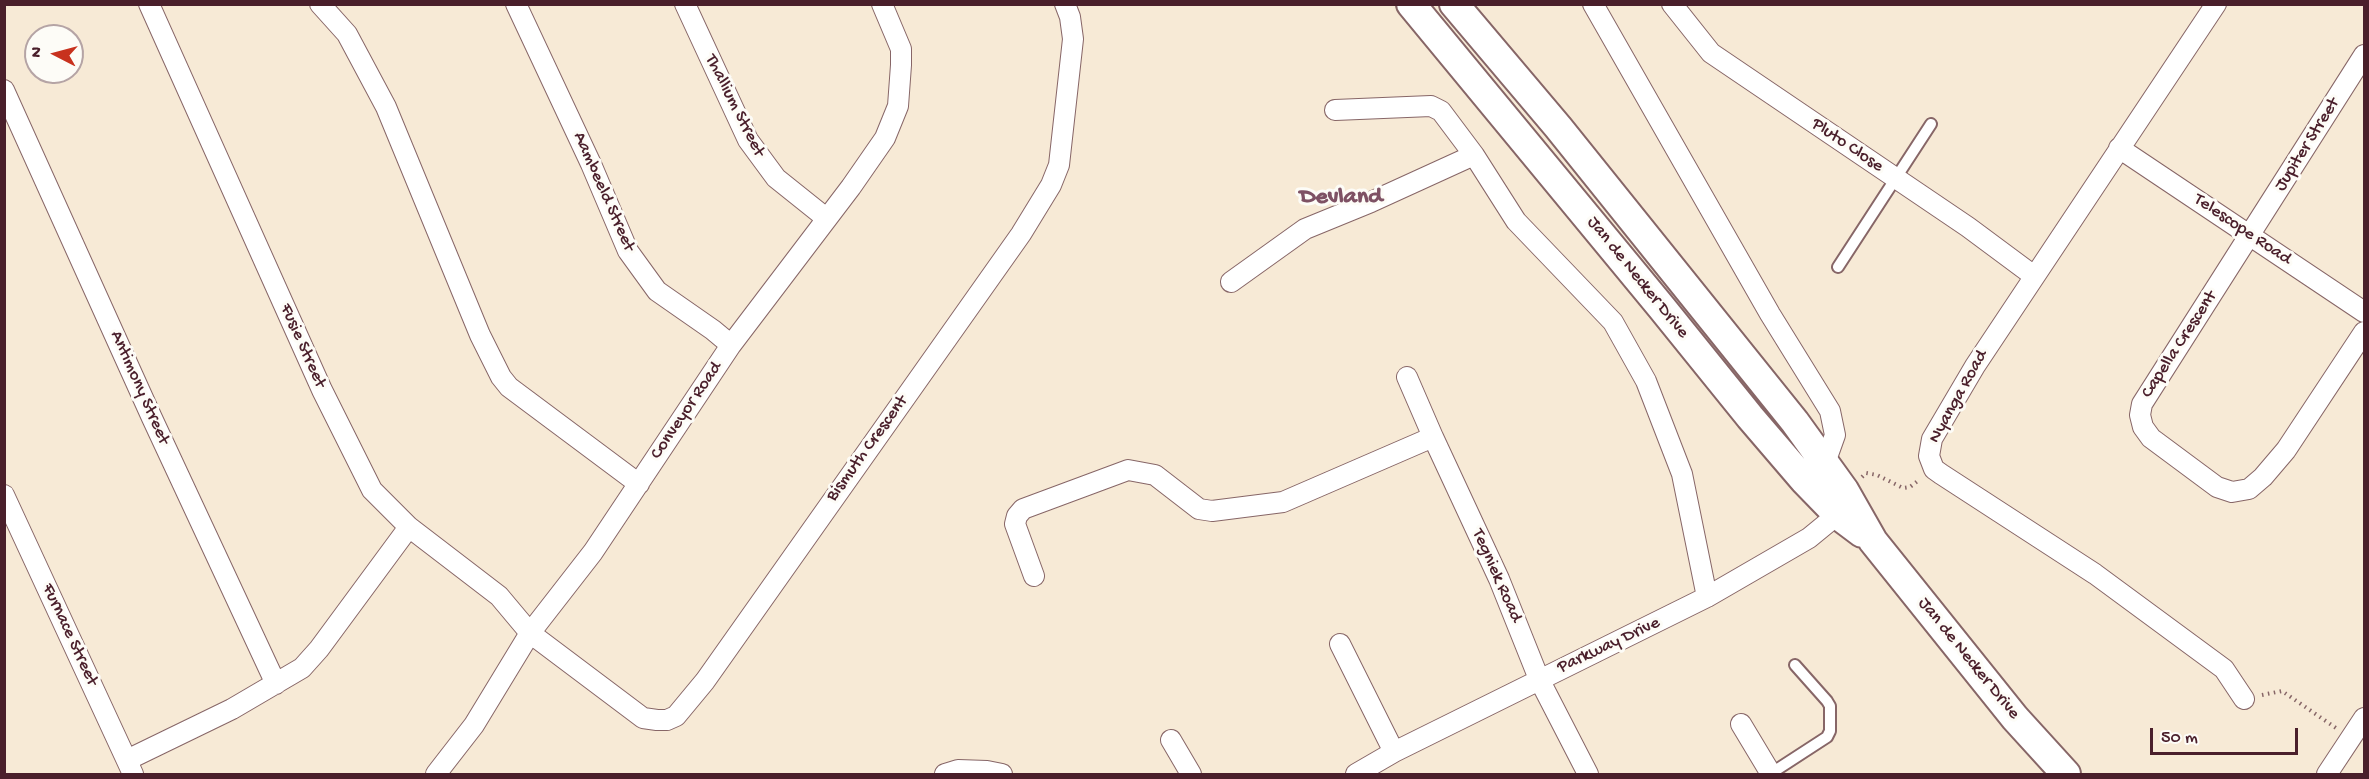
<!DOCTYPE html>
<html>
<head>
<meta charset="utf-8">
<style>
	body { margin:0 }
	#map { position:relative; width:2369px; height:779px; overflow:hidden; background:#f7ead6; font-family:"Gochi Hand",sans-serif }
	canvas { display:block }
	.frame { position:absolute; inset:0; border:6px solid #4a1f2b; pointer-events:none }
	.north { position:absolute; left:24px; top:24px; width:60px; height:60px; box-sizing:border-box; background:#fdfcf7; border:2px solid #b5a4a5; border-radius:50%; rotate:276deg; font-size:16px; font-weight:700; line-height:24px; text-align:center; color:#4a1f2b }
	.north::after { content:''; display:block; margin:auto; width:21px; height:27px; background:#c8321e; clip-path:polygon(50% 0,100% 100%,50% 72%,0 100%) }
	.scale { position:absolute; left:2150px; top:728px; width:148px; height:27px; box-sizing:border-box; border:3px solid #4a1f2b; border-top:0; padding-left:8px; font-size:18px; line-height:21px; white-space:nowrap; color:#4a1f2b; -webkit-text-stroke:4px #fdfcf7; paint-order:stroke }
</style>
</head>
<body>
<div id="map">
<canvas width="2369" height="779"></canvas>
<div class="frame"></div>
<div class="north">N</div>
<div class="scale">50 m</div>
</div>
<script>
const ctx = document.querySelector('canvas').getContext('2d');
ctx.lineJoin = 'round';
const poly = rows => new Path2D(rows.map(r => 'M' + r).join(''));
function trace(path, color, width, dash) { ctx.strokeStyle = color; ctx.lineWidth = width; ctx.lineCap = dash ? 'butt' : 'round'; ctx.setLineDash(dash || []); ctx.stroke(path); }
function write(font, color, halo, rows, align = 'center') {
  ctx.font = font + ' "Gochi Hand",sans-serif'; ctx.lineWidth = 6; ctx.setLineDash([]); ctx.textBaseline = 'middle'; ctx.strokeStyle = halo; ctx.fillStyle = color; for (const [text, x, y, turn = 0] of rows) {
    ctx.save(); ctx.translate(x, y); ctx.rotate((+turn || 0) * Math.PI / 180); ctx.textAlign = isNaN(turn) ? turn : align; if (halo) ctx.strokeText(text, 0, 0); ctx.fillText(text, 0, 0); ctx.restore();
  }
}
const service = poly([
	[1838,267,1931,124],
	[1770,774,1827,737,1830,731,1830,706,1827,701,1795,665]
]);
const minor = poly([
	[149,4,322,390,372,490,409,527,499,596,530,633,643,718,657,720,667,720,676,716,705,681,1021,234,1051,185,1059,165,1073,39,1070,17,1065,4],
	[320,4,347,34,386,107,480,335,501,377,509,387,639,484],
	[516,4,591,164,628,251,657,291,713,330,731,345],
	[685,4,748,140,776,178,826,218],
	[1593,4,1770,314,1830,411,1835,435,1825,463],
	[1672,4,1711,53,1968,227,2034,276],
	[2216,4,1975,366,1932,439,1929,456,1934,469,1941,474,2095,574,2224,669,2244,699],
	[2364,55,2142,404,2140,415,2143,427,2151,438,2217,487,2232,492,2249,489,2263,477,2286,450,2364,332],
	[4,90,152,418,276,684],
	[1335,110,1431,106,1441,111,1474,155,1516,221,1613,322,1646,381,1682,474,1707,597],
	[2119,148,2364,312],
	[1231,282,1305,229,1371,202,1474,155],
	[1407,377,1433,437,1499,579,1539,679,1588,774],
	[4,495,133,774],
	[1034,576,1015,524,1017,516,1023,509,1128,470,1155,475,1199,509,1212,511,1283,502,1433,437],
	[1340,644,1394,752],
	[1741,724,1771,774],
	[1171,740,1191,774],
	[127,760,232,709,302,668,319,649,409,527],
	[436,774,474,725,530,633,593,552,731,345,851,187,885,138,898,106,901,65,901,49,882,4],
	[945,774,958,770,987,771,1002,774],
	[1356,774,1394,752,1707,597,1809,538,1848,506],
	[2327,774,2364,718]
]);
const secondary = poly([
	[1411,4,1662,308,1750,417,1804,480,1838,515,1862,533],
	[1454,4,1558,127,1795,422,1844,490,1873,541,2015,718,2066,774]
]);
trace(service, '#876667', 14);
trace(minor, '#876667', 22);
trace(secondary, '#876667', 32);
trace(poly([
	[1862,477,1866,473,1877,475,1903,488,1910,487,1919,480],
	[2262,695,2282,691,2336,728]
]), '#876667', 4, [1.5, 4.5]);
trace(service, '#fff', 10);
trace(minor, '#fff', 20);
trace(secondary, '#fff', 28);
write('18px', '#4a1f2b', '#fdfcf7', [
	["Thallium Street",734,106,63],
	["Jupiter Street",2308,145,-58],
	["Pluto Close",1847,146,34],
	["Aambeeld Street",603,192,66],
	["Telescope Road",2242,230,34],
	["Jan de Necker Drive",1637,278,51],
	["Capella Crescent",2180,345,-57],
	["Fusie Street",302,346,66],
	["Antimony Street",139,388,66],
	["Nyanga Road",1959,397,-61],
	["Conveyor Road",687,411,-56],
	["Bismuth Crescent",868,449,-54],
	["Tegniek Road",1496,576,66],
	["Furnace Street",69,635,65],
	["Parkway Drive",1609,646,-25],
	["Jan de Necker Drive",1968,659,51]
]);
write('bold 24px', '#7e5164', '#fdfcf7', [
	["Devland",1341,198]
]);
</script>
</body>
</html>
